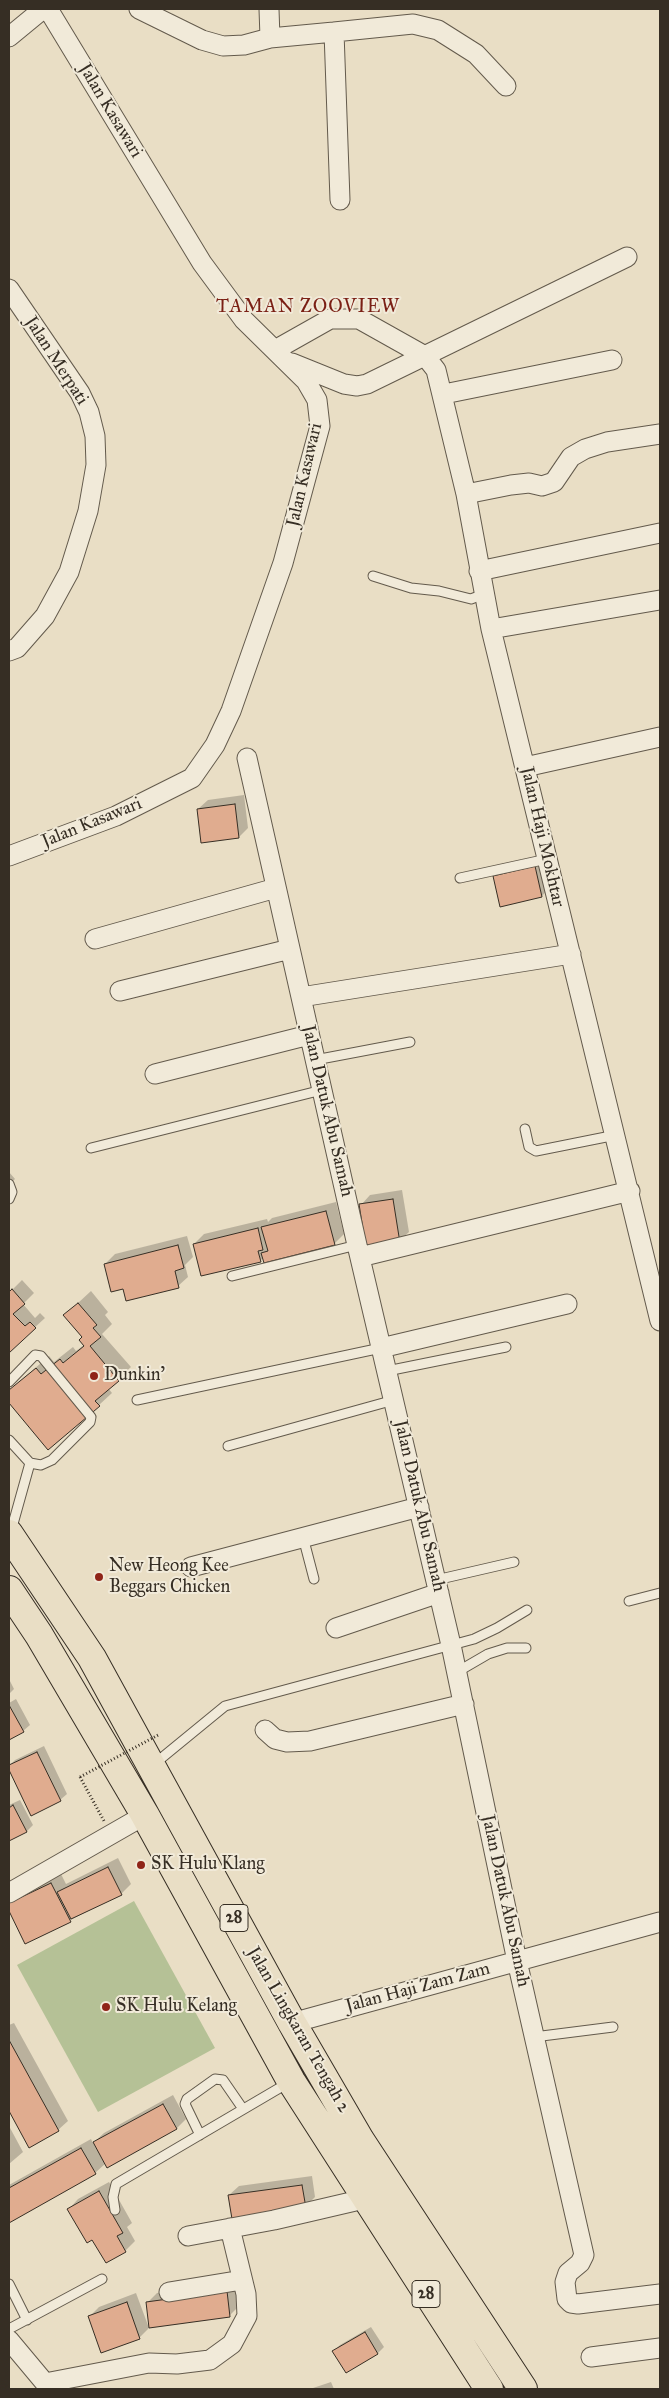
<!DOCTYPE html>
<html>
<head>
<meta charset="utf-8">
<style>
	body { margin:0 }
	#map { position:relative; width:669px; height:2398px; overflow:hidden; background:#e9dec5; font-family:"IM FELL Great Primer",serif }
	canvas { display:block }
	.frame { position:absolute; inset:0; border:10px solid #362e24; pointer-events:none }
</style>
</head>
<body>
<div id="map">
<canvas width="669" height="2398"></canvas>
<div class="frame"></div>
</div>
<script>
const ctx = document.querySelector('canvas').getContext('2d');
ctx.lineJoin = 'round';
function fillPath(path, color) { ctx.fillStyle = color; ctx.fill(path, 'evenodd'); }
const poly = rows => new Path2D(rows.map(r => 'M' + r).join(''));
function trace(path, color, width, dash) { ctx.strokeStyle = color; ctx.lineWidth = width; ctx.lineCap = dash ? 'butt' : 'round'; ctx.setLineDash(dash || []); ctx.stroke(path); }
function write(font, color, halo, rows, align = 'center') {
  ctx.font = font + ' "IM FELL Great Primer",serif'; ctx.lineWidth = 4; ctx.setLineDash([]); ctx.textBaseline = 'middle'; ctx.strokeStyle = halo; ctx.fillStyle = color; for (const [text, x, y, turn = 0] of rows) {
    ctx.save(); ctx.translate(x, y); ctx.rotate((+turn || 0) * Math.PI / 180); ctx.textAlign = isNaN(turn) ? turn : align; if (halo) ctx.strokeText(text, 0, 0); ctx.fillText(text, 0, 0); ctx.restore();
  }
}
fillPath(poly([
	[134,1901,215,2048,98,2112,17,1965]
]), '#b5c196');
fillPath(poly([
	[244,795,248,828,239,837,198,809,208,800],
	[544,857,551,886,542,896,494,876,504,867],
	[9,1172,15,1179,9,1185],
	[402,1190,409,1232,399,1241,361,1205,370,1195],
	[336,1202,344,1234,334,1244,264,1257,260,1261,194,1244,204,1234,267,1219,268,1222,272,1218],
	[187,1236,193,1257,185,1265,188,1277,178,1286,105,1264,115,1254],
	[22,1280,34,1293,23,1304,35,1318,40,1313,45,1318,9,1351,9,1293],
	[91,1291,108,1312,105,1315,112,1324,102,1334,131,1367,108,1388,112,1393,99,1405,48,1448,9,1401,9,1391,49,1356,54,1362,73,1347,76,1351,84,1345,84,1337,65,1315],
	[9,1679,14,1689,9,1694],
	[16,1699,30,1725,23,1731,9,1739,9,1703],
	[44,1746,67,1794,60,1800,32,1814,9,1766,15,1760],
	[20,1800,33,1825,27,1831,9,1840,9,1805],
	[118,1858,131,1884,121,1894,26,1943,9,1908,9,1903,17,1895,61,1874,66,1884],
	[14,2023,68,2121,58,2130,29,2146,9,2109,9,2025],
	[173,2095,186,2119,177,2128,106,2163,95,2173,9,2222,9,2185,91,2139,93,2143,104,2133],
	[9,2126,23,2152,9,2164],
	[312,2176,315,2197,305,2207,229,2195,239,2186],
	[109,2182,132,2223,127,2227,135,2241,125,2251,93,2238,69,2209,78,2199],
	[236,2282,239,2306,229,2316,147,2303,157,2293],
	[136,2293,149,2328,139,2338,89,2317,99,2307],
	[371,2327,384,2347,378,2353,334,2351,340,2345],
	[331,2382,334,2389,310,2389]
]), '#0003');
const building = poly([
	[235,804,239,838,201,843,197,809,235,804],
	[535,866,542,897,500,907,493,876,535,866],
	[393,1199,400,1243,366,1248,359,1204,393,1199],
	[326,1211,335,1245,264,1263,261,1253,268,1251,261,1227,326,1211],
	[258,1228,263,1250,258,1251,261,1262,201,1276,193,1244,258,1228],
	[178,1245,184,1268,175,1271,179,1288,126,1301,123,1289,111,1292,104,1264,178,1245],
	[12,1289,25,1304,13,1314,25,1326,30,1322,36,1328,9,1353,9,1292,12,1289],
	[78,1303,97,1325,93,1328,101,1337,90,1346,119,1381,95,1401,100,1406,48,1450,9,1403,9,1390,36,1368,41,1374,60,1359,63,1363,84,1346,79,1340,82,1337,63,1315,78,1303],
	[9,1705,24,1732,9,1740,9,1705],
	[37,1752,61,1801,31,1816,9,1770,9,1765,37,1752],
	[13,1805,27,1832,9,1841,9,1808,13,1805],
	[108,1867,122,1895,71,1919,57,1892,108,1867],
	[51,1883,71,1922,25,1944,9,1911,9,1903,51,1883],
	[9,2040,59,2131,29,2148,9,2111,9,2040],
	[163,2104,177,2129,107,2168,93,2142,163,2104],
	[81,2148,96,2174,9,2223,9,2188,81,2148],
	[302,2185,306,2208,233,2225,228,2195,302,2185],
	[99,2191,123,2233,117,2236,126,2252,106,2263,92,2240,87,2243,67,2209,99,2191],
	[227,2291,230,2317,149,2328,146,2302,227,2291],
	[127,2302,140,2339,101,2353,88,2316,127,2302],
	[365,2332,378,2354,346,2373,332,2351,365,2332]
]);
fillPath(building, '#e0ac8f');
trace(building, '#362e24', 1);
const service = poly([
	[373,576,411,588,439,591,471,599,484,594],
	[460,878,547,859],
	[315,1060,410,1042],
	[525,1129,529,1147,536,1151,616,1135],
	[91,1148,322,1090],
	[9,1184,12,1192,9,1199],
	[232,1276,357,1245],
	[387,1371,506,1347],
	[9,1382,35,1355,41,1356,91,1417,90,1422,52,1460,41,1465,30,1463],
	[137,1400,381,1348],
	[9,1440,30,1463,11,1531],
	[228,1446,394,1400],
	[303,1537,314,1579],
	[436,1580,514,1562],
	[629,1601,660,1593],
	[457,1672,488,1654,507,1648,526,1648],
	[153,1765,225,1706,474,1639,497,1628,527,1610],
	[534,2037,613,2027],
	[200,2135,185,2104,187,2099,215,2079,223,2080,243,2109],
	[115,2210,113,2197,116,2184,288,2083],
	[9,2284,27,2320],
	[9,2329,102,2279]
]);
const minor = poly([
	[139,9,202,40,223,46,244,45,270,38,334,32,340,200],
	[269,9,270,38],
	[334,32,413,24,438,30,476,54,506,86],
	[9,37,43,9],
	[9,289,80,393,89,412,95,436,96,465,88,511,69,572,45,616,17,648,9,651],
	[275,350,330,319,359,319,425,356,436,370,466,494,491,629,660,1321],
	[292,363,344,384,357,386,367,384,627,257],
	[444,394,612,360],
	[466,494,511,485,529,483,542,486,554,482,571,457,585,449,607,442,660,434],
	[479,571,660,533],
	[491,629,660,600],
	[247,758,357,1245,451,1645,517,1961,584,2255,580,2263,568,2273,565,2282,567,2299,571,2303,578,2304,660,2294],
	[525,767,660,737],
	[9,856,116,816,192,778,215,745,231,711,283,563,320,426,317,400,306,381,244,320,202,263,48,9],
	[95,939,276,888],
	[120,991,290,949],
	[301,997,571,954],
	[155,1074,309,1035],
	[360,1257,630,1191],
	[381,1348,567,1304],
	[191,1567,419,1507],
	[336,1628,439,1593],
	[265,1730,275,1739,287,1742,310,1741,464,1704],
	[9,1893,145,1815],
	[292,2023,660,1922],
	[188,2236,274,2220,364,2199],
	[169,2292,242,2280],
	[9,2340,50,2389],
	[591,2357,660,2348],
	[45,2383,149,2363,177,2364,210,2360,232,2344,247,2316,246,2294,230,2228]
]);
const trunk = poly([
	[9,1534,92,1658,292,2023,360,2140,523,2389],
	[9,1590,39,1635,145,1815,291,2081,489,2389]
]);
trace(service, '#635a4c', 11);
trace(minor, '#635a4c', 21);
trace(trunk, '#362e24', 30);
trace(poly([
	[80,1777,104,1821]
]), '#362e24', 3, [1, 2.5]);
trace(service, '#f1ead9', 9);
trace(minor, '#f1ead9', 19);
trace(trunk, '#e9dec5', 28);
trace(poly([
	[80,1777,160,1734]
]), '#362e24', 3, [1, 2.5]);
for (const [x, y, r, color] of [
	[94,1376,5,"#8f2418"],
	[99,1577,5,"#8f2418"],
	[141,1865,5,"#8f2418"],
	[106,2007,5,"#8f2418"]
]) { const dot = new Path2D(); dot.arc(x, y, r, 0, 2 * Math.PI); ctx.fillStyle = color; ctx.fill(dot); trace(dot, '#f1ead9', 2); }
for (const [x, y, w] of [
	[234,1918,28],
	[426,2294,28]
]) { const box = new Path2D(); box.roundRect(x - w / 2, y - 13.5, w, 27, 4); ctx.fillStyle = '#f1ead9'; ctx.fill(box); trace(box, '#362e24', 1); }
write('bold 16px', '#362e24', null, [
	["28",234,1918],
	["28",426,2294]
]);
write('18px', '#362e24', '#f1ead9', [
	["Jalan Kasawari",110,111,59],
	["Jalan Merpati",56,361,57],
	["Jalan Kasawari",305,475,-77],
	["Jalan Kasawari",92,823,-22],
	["Jalan Haji Mokhtar",542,837,77],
	["Jalan Datuk Abu Samah",327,1111,77],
	["Jalan Datuk Abu Samah",419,1506,77],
	["Jalan Datuk Abu Samah",505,1901,78],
	["Jalan Haji Zam Zam",418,1988,-15],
	["Jalan Lingkaran Tengah 2",298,2030,60]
]);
write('18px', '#362e24', '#f1ead9', [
	["Dunkin'",104,1376],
	["New Heong Kee",109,1567],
	["Beggars Chicken",109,1588],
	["SK Hulu Klang",151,1865],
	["SK Hulu Kelang",116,2007]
], 'left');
ctx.letterSpacing = '1px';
write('19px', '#7a1f14', '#f1ead9', [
	["TAMAN ZOOVIEW",308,307]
]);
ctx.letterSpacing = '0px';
</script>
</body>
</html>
